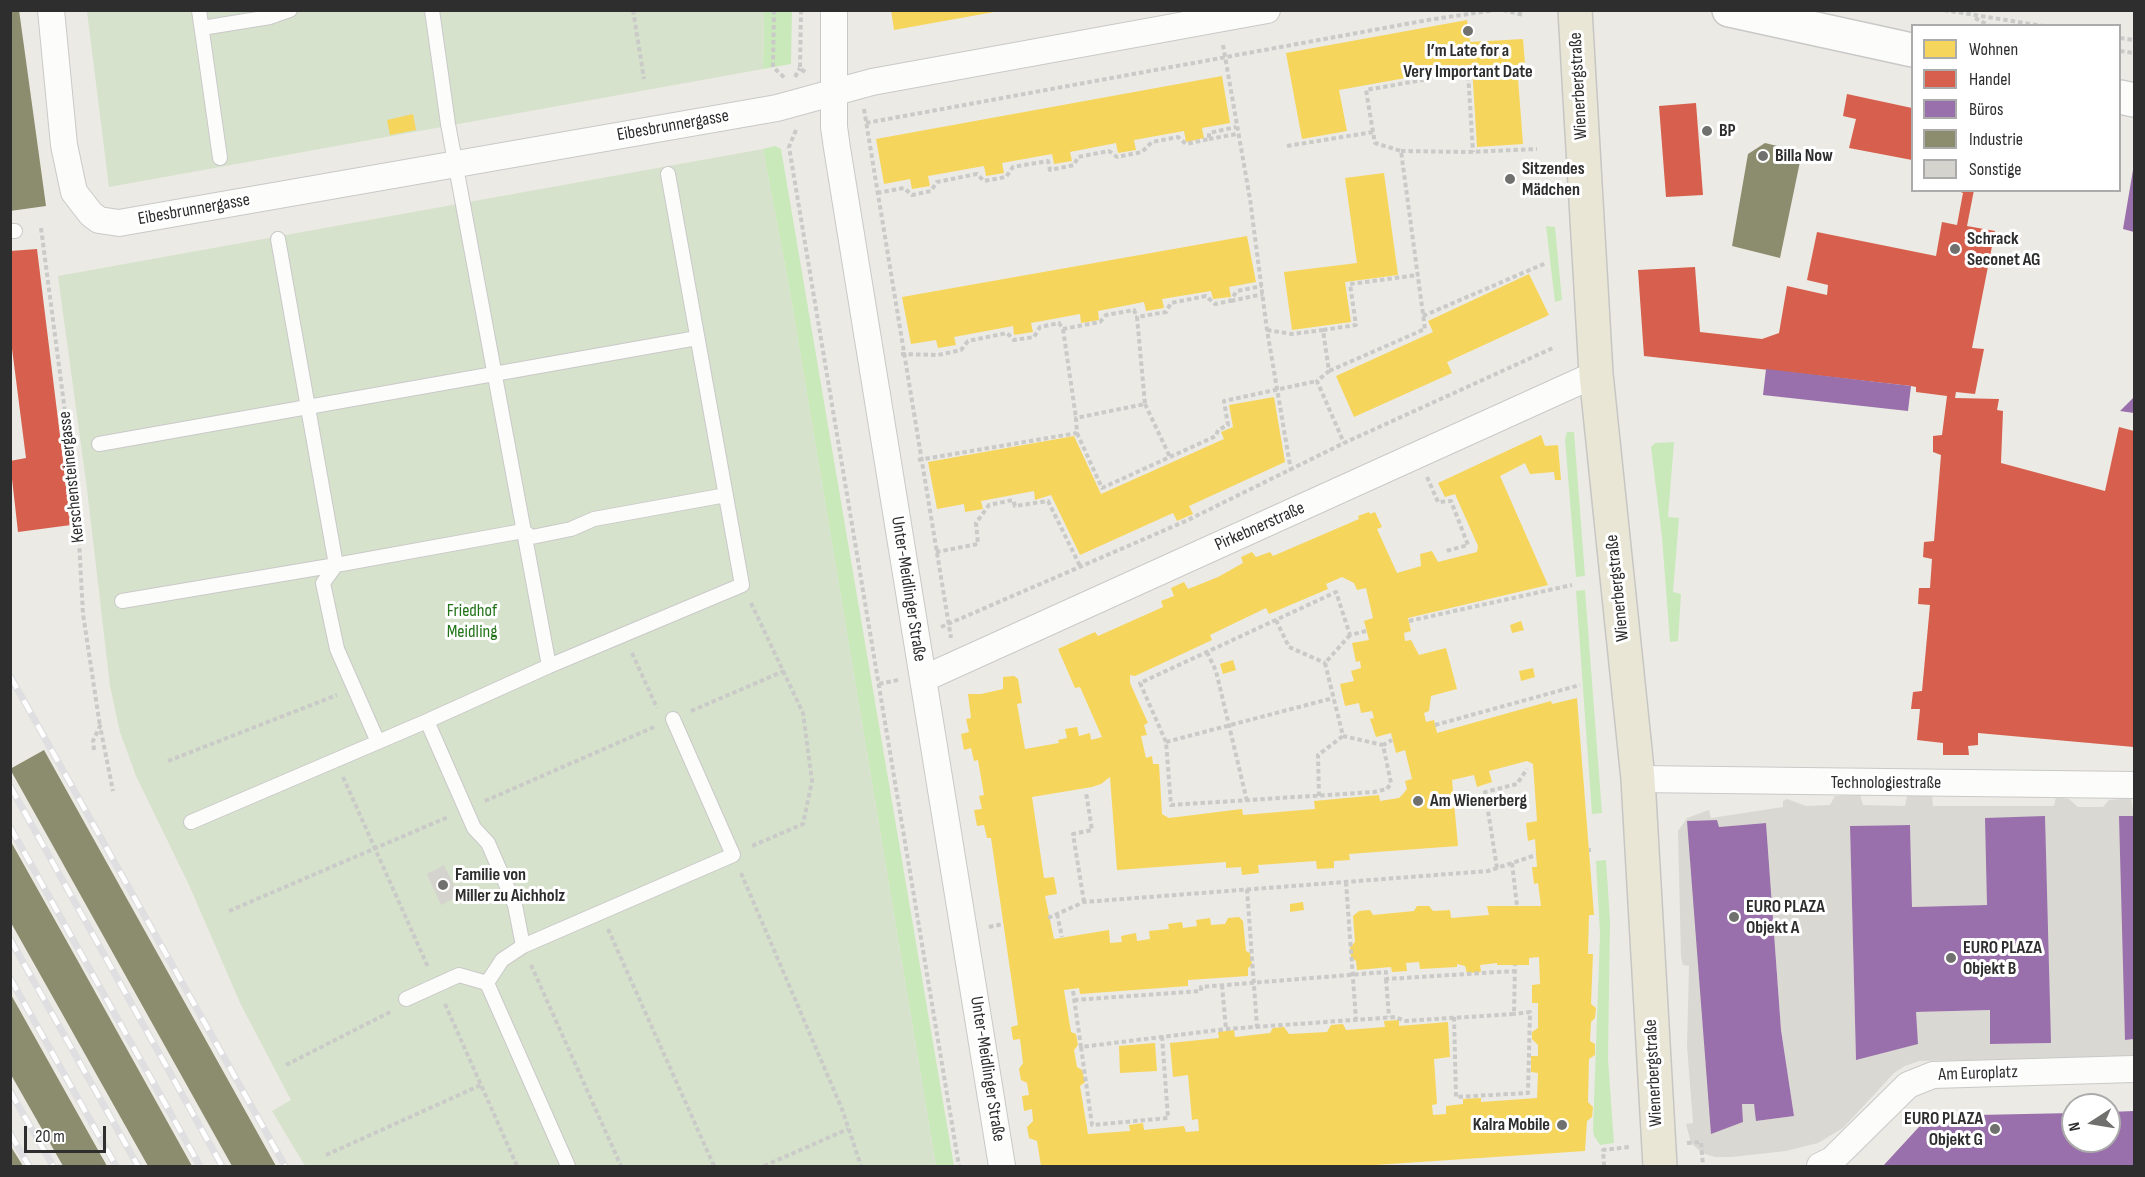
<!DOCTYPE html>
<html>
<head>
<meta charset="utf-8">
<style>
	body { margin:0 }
	#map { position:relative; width:2145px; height:1177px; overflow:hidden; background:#eceae4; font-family:"Sofia Sans Condensed",sans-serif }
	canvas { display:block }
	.frame { position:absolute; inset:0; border:12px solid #2e2e2e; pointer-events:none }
	.legend { position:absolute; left:1911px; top:24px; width:210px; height:168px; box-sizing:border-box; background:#fff; border:2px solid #ababab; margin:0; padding:8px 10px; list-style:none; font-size:18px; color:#2e2e2e }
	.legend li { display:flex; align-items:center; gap:12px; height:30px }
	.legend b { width:30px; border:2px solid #ababab }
	.north { position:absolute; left:2061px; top:1093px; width:60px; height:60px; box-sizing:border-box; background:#fff; border:2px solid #ababab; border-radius:50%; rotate:258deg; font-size:16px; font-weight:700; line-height:24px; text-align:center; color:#2e2e2e }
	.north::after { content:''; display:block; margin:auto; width:21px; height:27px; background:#70706e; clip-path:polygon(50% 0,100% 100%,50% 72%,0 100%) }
	.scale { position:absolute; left:24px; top:1126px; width:82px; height:27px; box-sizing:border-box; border:3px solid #2e2e2e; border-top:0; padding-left:8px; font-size:18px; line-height:21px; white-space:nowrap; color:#2e2e2e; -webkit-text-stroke:4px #fff; paint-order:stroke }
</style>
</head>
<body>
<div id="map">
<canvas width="2145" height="1177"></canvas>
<div class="frame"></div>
<ul class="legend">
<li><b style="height:16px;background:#f6d55c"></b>Wohnen</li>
<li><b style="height:16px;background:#d6604d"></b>Handel</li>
<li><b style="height:16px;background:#9970ab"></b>Büros</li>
<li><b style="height:16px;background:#8c8c6e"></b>Industrie</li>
<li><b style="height:16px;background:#d5d3ce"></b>Sonstige</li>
</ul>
<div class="north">N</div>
<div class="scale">20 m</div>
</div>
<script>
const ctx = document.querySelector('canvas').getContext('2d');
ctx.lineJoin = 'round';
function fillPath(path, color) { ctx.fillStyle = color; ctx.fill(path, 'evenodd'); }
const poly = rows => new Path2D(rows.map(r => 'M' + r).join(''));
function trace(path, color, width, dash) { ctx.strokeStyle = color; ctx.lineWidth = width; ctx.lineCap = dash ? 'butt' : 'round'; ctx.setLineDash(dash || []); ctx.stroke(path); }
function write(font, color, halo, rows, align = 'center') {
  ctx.font = font + ' "Sofia Sans Condensed",sans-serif'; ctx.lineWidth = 6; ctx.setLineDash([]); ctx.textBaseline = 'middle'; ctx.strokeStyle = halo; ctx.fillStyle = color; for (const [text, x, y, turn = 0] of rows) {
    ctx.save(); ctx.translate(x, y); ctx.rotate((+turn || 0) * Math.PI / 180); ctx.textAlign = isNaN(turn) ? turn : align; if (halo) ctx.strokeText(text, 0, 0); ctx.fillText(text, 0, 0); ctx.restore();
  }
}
fillPath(poly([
	[764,11,792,11,791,64,763,69],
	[775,146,781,149,954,1166,936,1166,790,292,763,149],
	[1546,226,1555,227,1562,300,1555,302],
	[1567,432,1574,432,1585,576,1576,577,1565,439],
	[1674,442,1668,517,1679,518,1673,592,1681,594,1678,641,1670,642,1662,537,1651,447,1655,443],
	[1585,590,1602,813,1592,814,1576,591],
	[1606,860,1610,921,1608,1059,1614,1143,1600,1145,1594,1136,1593,1130,1600,934,1596,861]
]), '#c9e9bb');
fillPath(poly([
	[87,11,764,11,763,69,109,187],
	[763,149,790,292,936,1166,305,1166,272,1111,291,1100,241,1005,189,885,136,776,120,732,110,686,87,489,58,276]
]), '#d6e2cb');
fillPath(poly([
	[1860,795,1863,805,1905,806,1907,796,1932,796,1933,806,2054,806,2056,797,2069,799,2078,807,2103,807,2109,800,2131,798,2134,816,2120,816,2126,1040,2134,1039,2134,1057,1919,1061,1905,1066,1894,1073,1843,1128,1818,1143,1786,1151,1732,1157,1715,1157,1702,1153,1691,1143,1686,1124,1693,1123,1687,1046,1689,966,1683,965,1681,957,1678,831,1687,818,1709,810,1711,818,1783,807,1783,801,1787,799,1806,806,1830,805,1835,796],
	[1717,820,1719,827,1766,823,1781,1030,1794,1116,1757,1121,1754,1104,1742,1104,1743,1122,1712,1133,1688,821],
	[1910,825,1912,907,1987,905,2051,1043,1990,1044,1990,1010,1916,1012,1856,1059,1850,826]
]), '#dad8d2');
fillPath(poly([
	[891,10,994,10,994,12,894,30],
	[1467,20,1470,42,1523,39,1525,64,1517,65,1523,144,1477,147,1472,66,1339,90,1347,131,1302,139,1286,53],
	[1222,76,1230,123,1202,128,1204,138,1186,142,1184,131,1134,140,1136,150,1118,153,1116,143,1070,152,1072,161,1054,164,1052,154,1002,163,1004,173,986,176,984,166,928,176,930,186,912,189,910,179,884,184,876,139],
	[413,114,416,130,390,135,387,120],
	[1384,173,1398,275,1345,282,1351,322,1292,330,1284,272,1357,263,1345,178],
	[1247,236,1256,282,1229,287,1231,297,1213,299,1211,291,1162,299,1164,308,1146,311,1144,302,1098,311,1099,320,1081,323,1080,314,1031,323,1033,332,1014,335,1013,326,954,337,956,345,938,348,936,340,911,344,902,297],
	[1529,274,1549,315,1447,362,1452,373,1354,417,1336,376,1433,332,1428,321],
	[1274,397,1285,462,1189,506,1193,514,1177,521,1173,513,1080,555,1051,495,1035,500,1034,491,981,501,983,509,965,512,964,504,937,509,928,462,1074,436,1101,494,1224,439,1221,432,1233,427,1229,405],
	[1541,435,1545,446,1558,445,1561,480,1555,480,1554,472,1530,474,1525,463,1500,476,1548,585,1408,618,1411,631,1404,633,1405,641,1411,640,1419,655,1446,648,1457,689,1431,696,1429,711,1424,713,1426,722,1434,720,1437,733,1551,701,1552,704,1577,698,1594,915,1589,915,1588,954,1593,954,1591,1004,1596,1008,1595,1018,1591,1022,1590,1041,1595,1044,1595,1055,1589,1059,1588,1102,1593,1107,1592,1117,1587,1121,1585,1151,1360,1166,1041,1166,1037,1141,1029,1138,1027,1127,1033,1121,1032,1109,1024,1111,1022,1096,1029,1095,1027,1083,1021,1080,1019,1069,1023,1063,1020,1039,1013,1040,1011,1027,1018,1025,991,838,987,838,984,825,977,826,974,810,982,809,979,796,984,795,978,760,974,761,971,748,964,750,961,734,969,732,966,719,971,718,968,694,981,694,1003,689,1003,677,1014,676,1018,679,1022,703,1017,704,1025,749,1059,743,1058,740,1067,738,1065,729,1077,727,1079,736,1090,733,1091,740,1102,737,1080,687,1075,688,1058,649,1095,632,1098,636,1163,607,1161,601,1174,596,1171,588,1184,582,1188,589,1218,577,1243,563,1241,557,1252,552,1256,557,1270,552,1273,556,1359,519,1358,516,1369,512,1370,514,1375,512,1382,527,1377,529,1397,573,1421,566,1420,554,1432,551,1438,562,1477,552,1478,546,1455,494,1445,497,1438,483],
	[1342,577,1354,583,1357,590,1366,588,1373,618,1364,621,1369,640,1352,643,1356,662,1360,661,1361,668,1351,671,1354,681,1340,684,1345,706,1359,703,1361,713,1372,711,1374,718,1370,719,1376,737,1391,733,1396,753,1405,750,1412,779,1405,781,1407,789,1403,794,1399,798,1380,801,1379,795,1314,801,1315,809,1243,815,1242,809,1169,818,1162,814,1159,764,1153,764,1152,756,1146,758,1141,736,1147,735,1144,725,1148,723,1130,683,1130,675,1135,676,1212,640,1210,635,1266,608,1269,614,1328,589,1326,584],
	[1527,761,1533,764,1537,821,1526,823,1528,841,1535,839,1537,867,1532,867,1534,884,1538,883,1541,906,1487,906,1489,915,1451,918,1450,910,1433,911,1429,906,1417,906,1414,911,1373,915,1370,910,1359,911,1353,916,1355,942,1350,947,1351,957,1356,961,1357,970,1391,967,1392,972,1407,971,1406,963,1419,962,1420,969,1457,967,1457,964,1465,966,1467,973,1481,972,1480,965,1497,963,1497,965,1529,965,1529,958,1539,957,1540,984,1532,985,1532,1003,1538,1003,1538,1028,1532,1032,1532,1039,1538,1045,1538,1056,1531,1056,1531,1072,1538,1073,1537,1098,1481,1102,1481,1098,1463,1099,1463,1104,1446,1106,1446,1114,1433,1115,1432,1105,1437,1104,1434,1059,1450,1057,1448,1022,1399,1026,1399,1020,1384,1021,1385,1027,1346,1030,1343,1024,1331,1025,1327,1032,1289,1034,1284,1027,1273,1028,1270,1033,1235,1037,1234,1030,1218,1032,1219,1038,1170,1043,1173,1077,1188,1075,1192,1120,1198,1119,1199,1131,1186,1132,1184,1126,1144,1130,1143,1123,1129,1125,1130,1131,1088,1134,1080,1086,1085,1082,1082,1070,1077,1067,1074,1050,1078,1045,1076,1034,1071,1032,1064,990,1079,988,1080,994,1188,986,1188,980,1248,976,1248,968,1252,965,1250,953,1246,951,1243,921,1239,917,1228,918,1225,924,1211,925,1210,918,1196,920,1197,926,1183,928,1182,922,1168,924,1169,929,1149,931,1150,939,1137,941,1136,933,1121,936,1122,942,1110,943,1109,930,1054,939,1045,896,1057,894,1054,877,1044,878,1032,797,1092,787,1101,784,1110,777,1117,870,1226,862,1226,868,1241,867,1242,875,1259,873,1258,865,1316,861,1317,869,1334,868,1334,861,1350,860,1349,854,1458,846,1452,780,1474,775,1477,787,1492,782,1489,771],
	[1521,621,1524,630,1512,633,1510,625],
	[1233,660,1236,670,1223,674,1220,664],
	[1533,668,1535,677,1521,681,1519,671],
	[1303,902,1304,910,1290,912,1290,904],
	[1155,1043,1157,1071,1120,1073,1119,1046]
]), '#f6d55c');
fillPath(poly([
	[1847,94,1912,108,1912,160,1849,148,1856,119,1843,116],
	[1696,103,1703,195,1666,197,1659,106],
	[1956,190,1974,190,1967,226,1995,231,1972,348,1984,349,1975,394,1956,392,1955,398,1999,399,1997,410,2003,411,2001,463,2105,491,2119,427,2134,431,2134,747,1978,733,1978,745,1968,746,1969,755,1943,755,1943,743,1917,740,1920,709,1911,709,1913,692,1922,691,1930,605,1918,604,1919,588,1930,588,1932,559,1923,557,1924,542,1934,541,1941,455,1933,452,1933,436,1942,435,1947,396,1916,392,1916,387,1911,386,1644,356,1638,270,1695,267,1700,332,1762,339,1779,333,1787,286,1827,295,1828,285,1807,280,1817,232,1936,256,1942,222,1957,225,1963,193],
	[37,249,71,525,18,532,10,461,26,458,10,333,10,251]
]), '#d6604d');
fillPath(poly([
	[2133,170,2134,171,2134,232,2123,229],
	[1766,369,1911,386,1908,411,1763,395],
	[2134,397,2134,413,2120,411],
	[2045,816,2051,1043,1990,1044,1990,1010,1916,1012,1918,1044,1856,1060,1850,826,1910,825,1912,907,1987,905,1985,818],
	[2119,816,2134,816,2134,1039,2125,1040],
	[1717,820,1719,827,1766,823,1781,1030,1794,1116,1756,1121,1754,1104,1742,1104,1743,1122,1711,1134,1687,821],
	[2134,1111,2134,1166,1883,1166,1929,1116,2073,1113,2073,1141,2109,1141,2109,1112]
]), '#9970ab');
fillPath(poly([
	[10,10,19,10,46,206,10,211],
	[1765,143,1802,152,1780,258,1732,246,1748,154],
	[44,750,141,924,276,1166,232,1166,10,769],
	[10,840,79,963,192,1166,148,1166,10,921],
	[10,993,14,1000,107,1166,63,1166,10,1073],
	[10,1145,23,1166,10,1166]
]), '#8c8c6e');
fillPath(poly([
	[444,865,459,896,441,905,427,874]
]), '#d5d3ce');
const lane = poly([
	[199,10,220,158],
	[432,10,448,124,549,666,427,721,474,828,488,843,515,905,523,946,502,960,487,983,568,1166],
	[202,28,270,17,290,10],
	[10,231,15,231],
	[278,239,336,565,323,583,337,649,378,742],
	[99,444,697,338],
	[122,601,336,565,523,531,532,537,571,529,594,519,726,495],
	[549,666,742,585,668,174],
	[191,822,427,721],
	[523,946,733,855,673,719],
	[406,999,459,975,487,983]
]);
const street = poly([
	[51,10,64,145,74,192,91,214,99,220,119,223,777,108,872,82,1267,10],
	[834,10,834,127,837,148,1002,1166],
	[923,679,1596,374],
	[1638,779,2134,785],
	[1820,1166,1832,1160,1908,1085,1933,1075,2134,1069]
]);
const secondary = poly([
	[1729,10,1912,50],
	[2120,97,2134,100]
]);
const primary = poly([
	[1575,10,1596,374,1638,779,1660,1166]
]);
trace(lane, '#cac9c9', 16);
trace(street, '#cac9c9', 28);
trace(secondary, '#cac9c9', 36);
trace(primary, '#c6c6c4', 36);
trace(poly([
	[633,10,644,79],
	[774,10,773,67,786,79],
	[801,10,800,68,806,73],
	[1503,10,1524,15],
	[1944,10,2043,26],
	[1975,18,1990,26],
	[2120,38,2134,40],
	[1223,45,1250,199,1267,330,1291,471],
	[2120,51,2134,53],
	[795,77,800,68],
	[864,109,951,638],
	[866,123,1428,20,1495,10],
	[796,130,789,147,959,1166],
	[1373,132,1366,90,1468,72,1473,152],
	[1209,139,1237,134],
	[1287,146,1373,132,1375,143,1401,151,1425,329,1329,371],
	[1401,151,1468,152,1537,149],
	[877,193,904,188,912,195,931,191,937,182,977,174,984,181,1006,177,1013,167,1048,161,1050,170,1074,165,1078,157,1109,151,1117,157,1142,152,1152,142,1178,137,1186,144,1209,139,1209,133,1236,127],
	[41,228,77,504,83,614,100,726],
	[1231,301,1263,294],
	[1423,316,1546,263],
	[1063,329,1076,418],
	[1267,330,1292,334,1323,330,1329,371,1317,381,1344,443],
	[1323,330,1356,325,1350,284,1418,275],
	[901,354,938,355,961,350,968,341,1007,333,1014,340,1034,337,1040,327,1059,323,1063,329,1100,322,1106,315,1134,310,1137,317],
	[1145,404,1170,457],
	[1077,433,1102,488,1216,436,1218,430,1228,425,1224,401,1317,381],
	[918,460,1077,433,1076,418,1145,404,1137,317,1166,312,1171,303,1206,296,1215,304,1230,301,1237,291,1262,286],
	[1427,477,1438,502,1451,501,1468,545,1446,551],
	[936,552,978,544,976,523,989,505,1013,500,1015,506,1048,501,1081,568],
	[751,603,803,713,812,781,803,824,752,846],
	[1276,620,1289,647,1325,663],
	[1409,621,1572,585],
	[941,627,1188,520,1344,443,1555,347],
	[1366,631,1350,635,1336,592,1140,683,1166,742,1171,805,1374,792,1387,789,1391,783,1383,745,1392,740],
	[1350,635,1325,663,1343,736,1383,745],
	[1207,652,1216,671,1247,801],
	[632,653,657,708],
	[879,684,898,680],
	[691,711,784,671],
	[1435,725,1580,685],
	[1166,742,1333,698],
	[94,750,93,741,100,726,113,791],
	[168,761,337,695],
	[343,777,428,967],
	[1319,796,1318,755,1343,736],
	[485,801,654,727],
	[1589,850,1591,850],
	[1512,863,1517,906],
	[1497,868,1485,792,1517,784,1527,769],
	[741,873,842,1109,861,1166],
	[1346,882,1356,1020],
	[1247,889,1257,1027],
	[1084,902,1073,834,1092,830,1086,792],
	[229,911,448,817],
	[1057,914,1062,937],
	[1048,918,1084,902,1488,871,1536,855],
	[989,927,1003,924],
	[608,929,714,1166],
	[531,965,621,1166],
	[1386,979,1389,1017],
	[1222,985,1226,1029],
	[1073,991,1081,1047,1226,1029,1396,1017,1404,1021,1514,1014,1515,965],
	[1074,1000,1201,991,1201,987,1386,972,1386,979,1515,971],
	[445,1004,517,1166],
	[1454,1017,1456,1097,1528,1093,1530,1012,1514,1014],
	[1081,1047,1092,1125,1168,1118,1162,1036],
	[286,1065,392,1011],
	[1687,1143,1701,1142,1703,1166],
	[326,1155,481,1085],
	[764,1166,848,1129],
	[1604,1166,1603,1150,1629,1147]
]), '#cacac9', 4, [4.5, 3]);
trace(lane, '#fcfcfb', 14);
trace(street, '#fcfcfb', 26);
trace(secondary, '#fcfcfb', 33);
trace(primary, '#e9e6d5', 33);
const rail = poly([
	[10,676,285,1166],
	[10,786,222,1166],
	[10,827,200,1166],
	[10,939,138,1166],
	[10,978,116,1166],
	[10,1091,53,1166],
	[10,1133,29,1166]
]);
trace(rail, '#dfdfe1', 7);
trace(rail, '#fff', 4.5, [14]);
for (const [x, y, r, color] of [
	[1468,31,6,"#70706e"],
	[1707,131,6,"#70706e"],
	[1763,156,6,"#70706e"],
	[1510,179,6,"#70706e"],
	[1955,249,6,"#70706e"],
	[1418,801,6,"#70706e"],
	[443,885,6,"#70706e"],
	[1734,917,6,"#70706e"],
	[1951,958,6,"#70706e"],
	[1562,1125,6,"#70706e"],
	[1995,1129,6,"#70706e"]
]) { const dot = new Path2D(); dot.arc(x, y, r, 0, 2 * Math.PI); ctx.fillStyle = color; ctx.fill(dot); trace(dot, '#fff', 2); }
write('bold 18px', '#2e2e2e', '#fff', [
	["I’m Late for a",1468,51,"center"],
	["Very Important Date",1468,72,"center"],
	["BP",1719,131],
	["Billa Now",1775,156],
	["Sitzendes",1522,169],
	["Mädchen",1522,190],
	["Schrack",1967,239],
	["Seconet AG",1967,260],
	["Am Wienerberg",1430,801],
	["Familie von",455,875],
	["Miller zu Aichholz",455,896],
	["EURO PLAZA",1746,907],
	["Objekt A",1746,928],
	["EURO PLAZA",1963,948],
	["Objekt B",1963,969],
	["EURO PLAZA",1983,1119,"right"],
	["Objekt G",1983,1140,"right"],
	["Kalra Mobile",1550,1125,"right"]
], 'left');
write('18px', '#2e2e2e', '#fff', [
	["Wienerbergstraße",1579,86,-93],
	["Eibesbrunnergasse",673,126,-10],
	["Eibesbrunnergasse",194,210,-10],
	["Kerschensteinergasse",72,477,-96],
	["Pirkebnerstraße",1260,527,-24],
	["Wienerbergstraße",1618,588,-96],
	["Unter-Meidlinger Straße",908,589,81],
	["Technologiestraße",1886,783],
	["Unter-Meidlinger Straße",987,1069,81],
	["Wienerbergstraße",1654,1073,-93],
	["Am Europlatz",1978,1074,-2]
]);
write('18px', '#207316', '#fff', [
	["Friedhof",472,611],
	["Meidling",472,632]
]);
</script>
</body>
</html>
